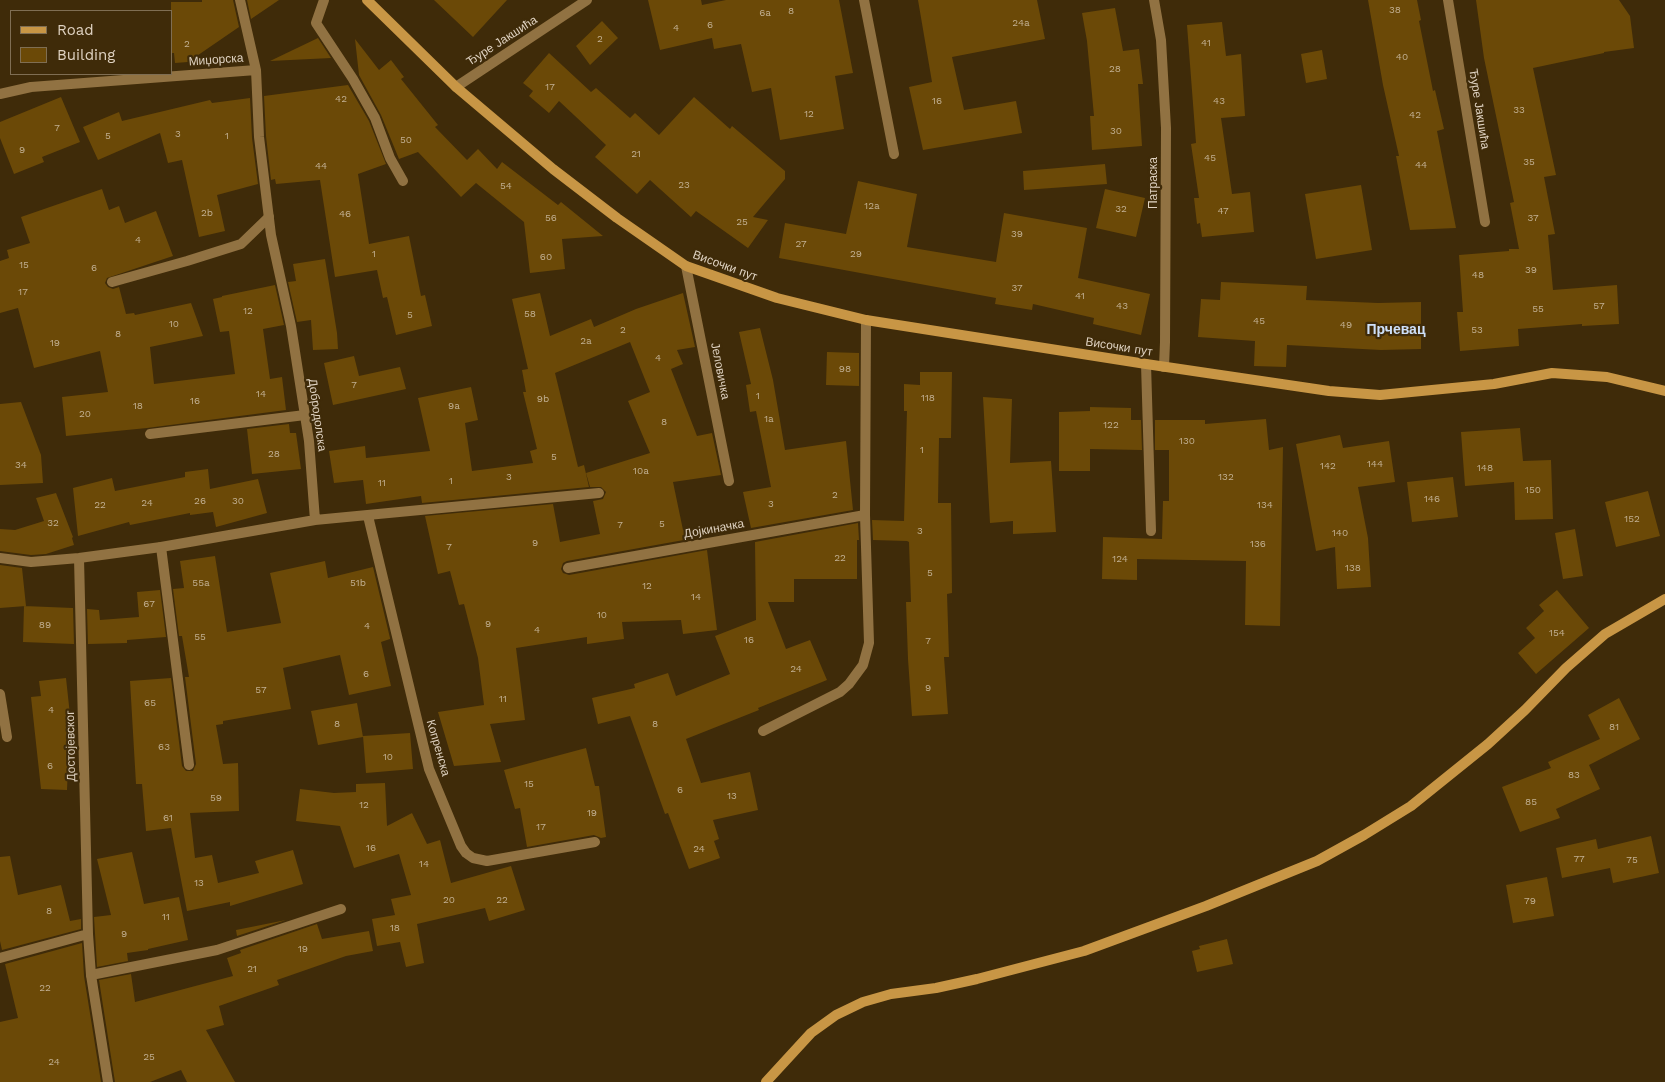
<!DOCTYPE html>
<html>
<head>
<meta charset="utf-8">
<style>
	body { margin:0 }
	#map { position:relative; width:1665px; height:1082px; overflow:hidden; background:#3f2b09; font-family:"Work Sans",sans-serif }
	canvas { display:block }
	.legend { position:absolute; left:10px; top:10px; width:162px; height:65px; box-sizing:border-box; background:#3f2b09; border:1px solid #7f6e53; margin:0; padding:6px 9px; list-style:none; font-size:15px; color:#dfd2c1 }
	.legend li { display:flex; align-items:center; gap:10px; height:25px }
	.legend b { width:25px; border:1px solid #7f6e53 }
</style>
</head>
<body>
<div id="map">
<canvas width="1665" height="1082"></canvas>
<ul class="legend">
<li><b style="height:6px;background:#c89645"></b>Road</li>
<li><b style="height:14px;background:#6b4907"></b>Building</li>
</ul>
</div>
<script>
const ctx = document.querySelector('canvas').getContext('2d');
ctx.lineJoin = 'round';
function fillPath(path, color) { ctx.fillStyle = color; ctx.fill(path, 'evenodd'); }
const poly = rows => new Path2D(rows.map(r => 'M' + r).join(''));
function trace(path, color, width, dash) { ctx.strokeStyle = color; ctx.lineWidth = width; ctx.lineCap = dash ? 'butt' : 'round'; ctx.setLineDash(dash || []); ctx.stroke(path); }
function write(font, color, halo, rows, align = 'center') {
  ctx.font = font + ' "Work Sans",sans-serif'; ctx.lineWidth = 4.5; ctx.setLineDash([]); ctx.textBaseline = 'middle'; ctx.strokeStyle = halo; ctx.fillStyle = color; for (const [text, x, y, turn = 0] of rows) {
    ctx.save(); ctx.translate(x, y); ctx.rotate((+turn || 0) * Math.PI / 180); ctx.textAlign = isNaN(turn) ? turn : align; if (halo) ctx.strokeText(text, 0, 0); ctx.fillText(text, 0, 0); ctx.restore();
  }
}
fillPath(poly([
	[202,0,233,0,239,27,188,62,175,63,174,53,171,53,171,2,202,2],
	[247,0,279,0,251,19],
	[434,0,507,0,473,37],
	[648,0,701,0,702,5,726,0,839,0,853,73,835,76,844,129,780,140,771,88,752,92,741,44,714,49,712,38,660,50],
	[918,0,1037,0,1045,39,952,57,964,110,1016,101,1022,133,923,150,909,87,932,82],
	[1368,0,1417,0,1421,20,1419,21,1433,91,1435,90,1444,129,1437,131,1456,228,1410,230,1396,156,1399,156,1383,85],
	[1476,0,1619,0,1630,16,1634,48,1604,52,1604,53,1533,68,1556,175,1544,177,1555,234,1548,235,1553,290,1617,285,1619,324,1582,326,1582,324,1518,329,1519,346,1460,351,1457,312,1463,312,1459,255,1509,251,1509,249,1519,249,1510,203,1514,202,1484,58],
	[1115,8,1123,51,1139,49,1143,84,1138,84,1142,146,1092,150,1090,116,1094,116,1087,41,1082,13],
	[602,21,618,38,590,65,576,46],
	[1222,22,1226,56,1241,54,1245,116,1221,118,1232,194,1250,192,1254,232,1202,237,1200,223,1197,224,1194,198,1199,198,1191,144,1196,143,1187,25],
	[318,38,331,58,270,61],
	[355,39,379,70,391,60,404,77,401,79,438,125,435,127,467,160,478,149,497,169,502,162,558,205,561,202,603,236,562,239,565,269,530,273,524,222,476,183,461,197,418,152,399,159,381,115,359,75],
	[1322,50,1327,79,1306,83,1301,54],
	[549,53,591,92,596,88,630,118,635,113,659,135,694,97,730,129,732,126,785,171,785,179,753,217,768,220,748,248,696,211,691,217,650,180,637,194,595,157,606,145,559,101,549,113,529,96,533,91,523,83],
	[348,85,369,121,386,164,358,174,369,244,409,236,421,296,425,295,432,326,396,335,387,297,383,298,377,270,335,277,320,180,276,184,275,179,271,180,266,136,264,96],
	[61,97,80,142,42,157,44,162,14,174,0,138,0,122],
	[250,98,252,138,258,184,217,195,225,231,199,237,182,160,168,163,160,133,98,160,83,127,119,112,122,121,210,100,212,103],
	[1105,164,1107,184,1024,190,1023,171],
	[858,181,917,194,907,247,996,262,1004,213,1087,228,1078,278,1150,294,1141,335,1093,324,1094,318,1033,304,1032,310,995,304,996,298,779,258,785,223,846,234],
	[1361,185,1372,250,1316,259,1305,194],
	[102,189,109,210,119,206,125,223,156,211,173,256,107,278,105,283,108,287,113,289,119,287,126,314,134,313,135,315,191,303,203,336,150,347,154,384,235,374,229,331,220,332,213,299,222,297,222,296,275,285,284,325,263,329,270,379,282,377,286,410,147,428,66,436,62,397,108,392,100,351,34,368,18,308,0,313,0,261,9,258,7,250,30,243,21,217],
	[1105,189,1145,198,1136,237,1096,228],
	[325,259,337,333,338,349,313,350,311,320,297,322,288,282,296,281,293,264],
	[1221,282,1307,286,1306,300,1378,303,1421,302,1421,349,1381,350,1287,345,1286,367,1254,366,1255,341,1198,337,1201,299,1220,300],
	[540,293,550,336,591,319,594,327,636,309,683,293,695,347,677,350,683,364,671,369,697,436,712,433,721,475,673,482,683,530,704,526,706,536,567,561,563,563,561,569,563,573,569,575,707,550,717,630,683,634,681,620,622,622,624,639,587,644,587,637,516,648,525,720,490,724,501,762,454,766,438,712,484,705,478,658,464,604,459,605,450,571,438,574,425,516,553,504,560,542,600,534,593,501,603,499,606,492,601,487,590,487,586,473,650,453,628,401,650,392,630,342,555,373,578,467,584,465,589,487,422,503,421,496,366,504,363,480,334,483,329,451,365,446,366,458,430,451,418,398,471,387,478,420,465,423,472,471,533,463,530,451,537,449,523,392,526,392,522,370,528,369,512,299],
	[760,328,773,380,785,450,846,441,853,510,751,528,743,492,771,487,756,411,750,412,746,385,751,384,739,332],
	[827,352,859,353,859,386,826,385],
	[354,356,359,376,400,367,406,389,333,405,324,363],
	[920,372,952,372,951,438,939,438,938,503,951,503,952,593,947,594,949,657,944,657,948,714,912,716,908,659,906,602,911,602,909,542,907,541,873,540,872,520,904,521,907,411,904,411,904,384,920,385],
	[983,397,1012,399,1010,463,1051,461,1056,532,1013,534,1013,521,990,523],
	[21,402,41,455,43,483,0,485,0,404],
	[1090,407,1131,408,1131,420,1141,420,1142,450,1090,449,1090,471,1059,471,1059,412,1090,411],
	[1266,419,1269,450,1283,447,1280,626,1245,625,1246,561,1137,559,1137,580,1102,579,1103,537,1162,539,1163,501,1169,501,1169,450,1155,450,1155,420,1205,420,1205,424],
	[289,424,290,433,296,433,301,469,252,474,247,429],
	[1520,428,1523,461,1551,460,1553,519,1515,520,1514,482,1465,486,1461,432],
	[1340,435,1343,448,1389,441,1395,482,1358,487,1368,538,1371,587,1337,589,1335,547,1316,551,1296,444],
	[208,469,210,489,258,479,267,513,216,527,213,512,190,515,190,513,130,525,129,522,78,536,73,488,112,478,115,491,185,477,185,472],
	[1453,477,1458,517,1412,522,1407,482],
	[1648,491,1660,536,1616,547,1605,502],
	[56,493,73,537,72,538,74,545,46,554,31,555,0,551,0,529,15,530,44,521,36,498],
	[858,523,859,540,857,540,857,579,794,579,794,602,768,602,786,649,810,640,827,680,758,708,759,710,686,739,701,783,750,772,758,810,713,820,719,839,714,841,720,858,689,869,668,813,665,814,630,716,598,724,592,698,635,688,634,684,668,673,676,696,730,674,715,636,756,620,755,542],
	[1575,529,1583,576,1563,579,1555,533],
	[215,556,227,632,281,623,270,573,325,561,328,578,373,567,390,638,390,639,381,642,391,686,349,695,340,655,283,668,291,709,223,721,223,724,216,725,223,764,238,763,239,811,190,813,195,858,212,855,218,883,259,873,255,861,293,850,303,884,230,906,230,902,187,911,171,828,146,831,142,784,136,784,130,681,171,678,182,766,186,771,193,771,196,764,185,677,189,677,182,636,179,636,173,589,184,588,180,561],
	[0,565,22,568,26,606,0,608],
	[160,590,166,637,127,640,127,643,88,644,87,609,99,610,100,620,139,617,137,592],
	[1557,590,1589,628,1536,674,1518,653,1535,638,1526,628,1544,611,1539,605],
	[24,606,73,608,74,644,23,642],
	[66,678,70,715,67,790,41,789,31,697,41,696,39,681],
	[1619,698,1640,739,1589,765,1600,789,1556,809,1560,818,1520,832,1502,787,1551,768,1548,762,1600,739,1588,715],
	[357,703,363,737,318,745,311,711],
	[410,733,413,769,366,773,363,736],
	[586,748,595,786,599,786,606,837,601,838,594,835,527,847,520,808,515,809,504,770],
	[385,783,387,826,412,813,427,844,440,840,451,883,511,866,525,910,489,921,485,908,417,924,424,963,406,967,400,942,377,946,372,919,395,915,391,899,411,895,399,854,354,868,340,826,296,821,300,789,334,793,356,792,356,784],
	[1651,836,1659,873,1613,883,1610,868,1562,878,1556,848,1596,839,1598,849],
	[132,852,144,904,179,897,188,940,148,949,148,950,127,953,128,961,97,967,94,917,111,915,97,859],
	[10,856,18,895,61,885,70,921,81,919,81,929,2,950,0,941,0,857],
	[1547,877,1554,916,1513,923,1506,885],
	[286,920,237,936,236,930],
	[317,924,322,939,369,931,373,951,346,956,277,980,279,985,219,1006,224,1025,206,1030,235,1082,187,1082,181,1070,150,1082,115,1082,99,980,131,974,135,1002,233,976,227,958,241,953,240,950],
	[1227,939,1233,964,1197,972,1192,951,1200,949,1199,946],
	[82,943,84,976,101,1082,0,1082,0,1022,18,1018,5,964]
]), '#6b4907');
trace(poly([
	[324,0,316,23,353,79,375,118,390,158,403,181],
	[112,282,187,261,241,244,269,217],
	[150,434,305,415],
	[161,547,189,765],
	[91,975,217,950,341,909]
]), '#917242', 10);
trace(poly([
	[240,0,256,70,259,137,271,235,291,326,309,441,315,520],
	[864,0,894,154],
	[1154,0,1161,40,1166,128,1165,342,1164,367],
	[1448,0,1485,222],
	[456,87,587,0],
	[0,94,31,87,256,70],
	[686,266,729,481],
	[1146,364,1151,531],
	[368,516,429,769,461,846,466,853,473,858,487,861,595,842],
	[0,558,31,562,79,558,161,547,315,520,599,493],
	[79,558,88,934,91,975,108,1082],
	[568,568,865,515,866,320],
	[0,694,7,737],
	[763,731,840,692,849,684,863,665,869,643,865,515],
	[0,958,88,934]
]), '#917242', 10);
trace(poly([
	[367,0,456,87,553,169,617,218,686,266,777,298,866,320,1146,364,1329,391,1380,395,1494,384,1552,373,1607,377,1665,391],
	[766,1082,811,1033,836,1015,863,1002,891,994,936,988,977,979,1084,951,1206,906,1317,861,1364,835,1411,806,1488,744,1525,710,1566,668,1605,634,1665,599]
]), '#c89645', 10);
write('10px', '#c2b092', null, [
	["38",1395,10],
	["8",791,11],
	["6a",765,13],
	["24a",1021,23],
	["6",710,25],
	["4",676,28],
	["2",600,39],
	["41",1206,43],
	["2",187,44],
	["40",1402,57],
	["28",1115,69],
	["17",550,87],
	["42",341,99],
	["16",937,101],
	["43",1219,101],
	["33",1519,110],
	["12",809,114],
	["42",1415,115],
	["7",57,128],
	["30",1116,131],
	["3",178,134],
	["5",108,136],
	["1",227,136],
	["50",406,140],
	["9",22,150],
	["21",636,154],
	["45",1210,158],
	["35",1529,162],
	["44",1421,165],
	["44",321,166],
	["23",684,185],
	["54",506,186],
	["12a",872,206],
	["32",1121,209],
	["47",1223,211],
	["2b",207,213],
	["46",345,214],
	["56",551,218],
	["37",1533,218],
	["25",742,222],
	["39",1017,234],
	["4",138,240],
	["27",801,244],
	["1",374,254],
	["29",856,254],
	["60",546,257],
	["15",24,265],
	["6",94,268],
	["39",1531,270],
	["48",1478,275],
	["37",1017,288],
	["17",23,292],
	["41",1080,296],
	["43",1122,306],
	["57",1599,306],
	["55",1538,309],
	["12",248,311],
	["58",530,314],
	["5",410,315],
	["45",1259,321],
	["10",174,324],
	["49",1346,325],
	["2",623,330],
	["53",1477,330],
	["8",118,334],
	["2a",586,341],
	["19",55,343],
	["4",658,358],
	["98",845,369],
	["7",354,385],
	["14",261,394],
	["1",758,396],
	["118",928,398],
	["9b",543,399],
	["16",195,401],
	["18",138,406],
	["9a",454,406],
	["20",85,414],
	["1a",769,419],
	["8",664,422],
	["122",1111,425],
	["130",1187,441],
	["1",922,450],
	["28",274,454],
	["5",554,457],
	["144",1375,464],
	["34",21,465],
	["142",1328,466],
	["148",1485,468],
	["10a",641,471],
	["3",509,477],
	["132",1226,477],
	["1",451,481],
	["11",382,483],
	["150",1533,490],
	["2",835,495],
	["146",1432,499],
	["26",200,501],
	["30",238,501],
	["24",147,503],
	["3",771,504],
	["22",100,505],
	["134",1265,505],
	["152",1632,519],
	["32",53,523],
	["5",662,524],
	["7",620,525],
	["3",920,531],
	["140",1340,533],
	["9",535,543],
	["136",1258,544],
	["7",449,547],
	["22",840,558],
	["124",1120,559],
	["138",1353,568],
	["5",930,573],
	["55a",201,583],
	["51b",358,583],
	["12",647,586],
	["14",696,597],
	["67",149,604],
	["10",602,615],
	["9",488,624],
	["89",45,625],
	["4",367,626],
	["4",537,630],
	["154",1557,633],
	["55",200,637],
	["16",749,640],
	["7",928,641],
	["24",796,669],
	["6",366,674],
	["9",928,688],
	["57",261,690],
	["11",503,699],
	["65",150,703],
	["4",51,710],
	["8",337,724],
	["8",655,724],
	["81",1614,727],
	["63",164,747],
	["10",388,757],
	["6",50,766],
	["83",1574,775],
	["15",529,784],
	["6",680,790],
	["13",732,796],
	["59",216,798],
	["85",1531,802],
	["12",364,805],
	["19",592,813],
	["61",168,818],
	["17",541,827],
	["16",371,848],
	["24",699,849],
	["77",1579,859],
	["75",1632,860],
	["14",424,864],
	["13",199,883],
	["20",449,900],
	["22",502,900],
	["79",1530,901],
	["8",49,911],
	["11",166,917],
	["18",395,928],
	["9",124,934],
	["19",303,949],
	["21",252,969],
	["22",45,988],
	["25",149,1057],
	["24",54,1062]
]);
write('12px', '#dfd2c1', '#3f2b09', [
	["Ђуре Јакшића",502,41,-33],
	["Миџорска",216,60,-4],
	["Ђуре Јакшића",1479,109,81],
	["Патраска",1153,183,-90],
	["Височки пут",725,266,20],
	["Височки пут",1119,347,9],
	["Јеловичка",720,371,79],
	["Добродолска",317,415,82],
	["Дојкиначка",714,529,-10],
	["Достојевског",71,746,-91],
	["Копренска",438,748,74]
]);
write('bold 14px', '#cee0f9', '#3f2b09', [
	["Прчевац",1396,330]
]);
</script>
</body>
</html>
